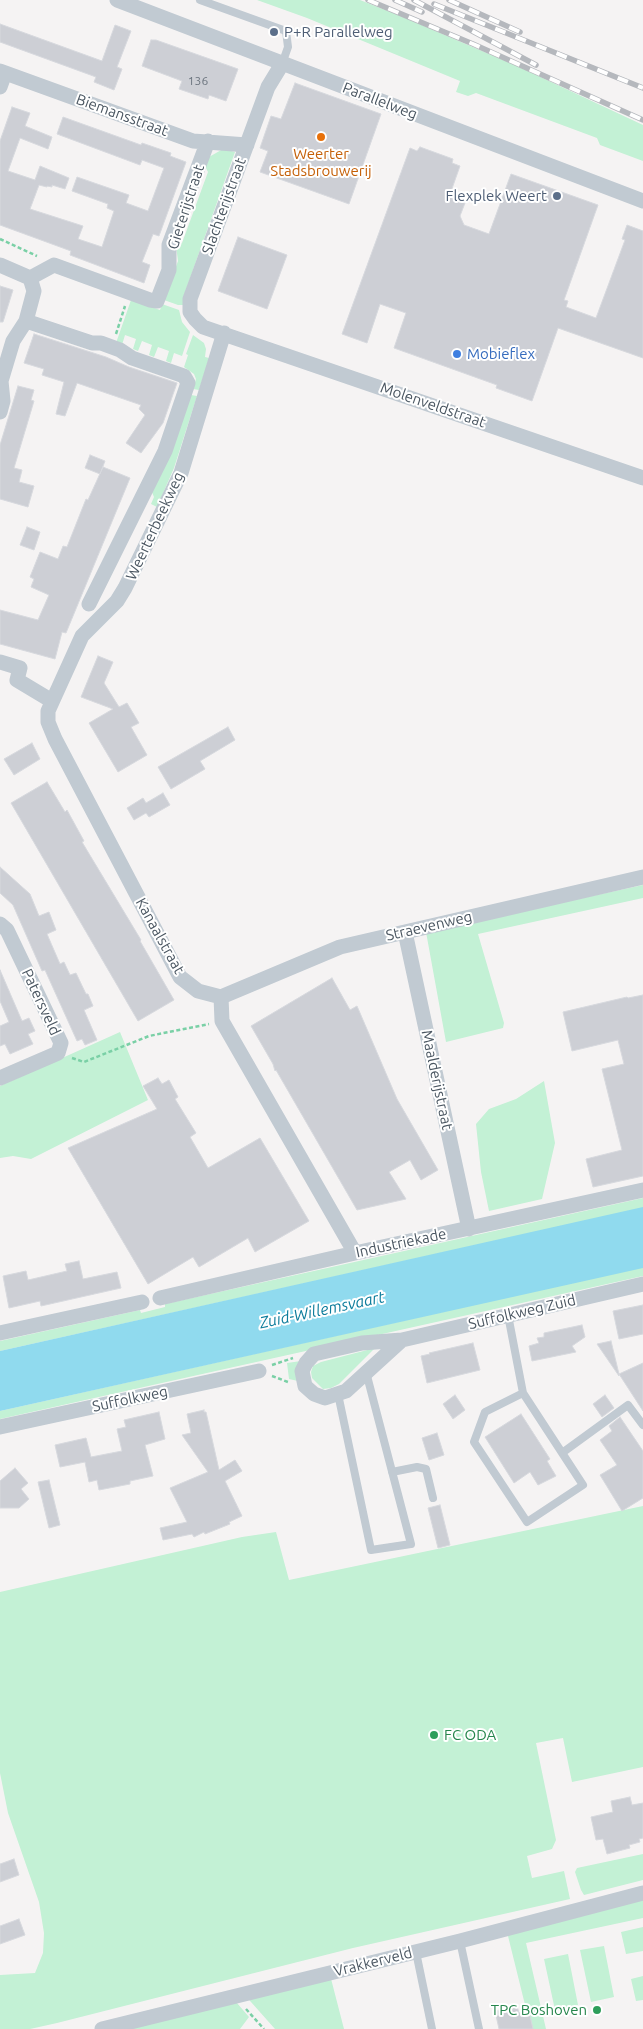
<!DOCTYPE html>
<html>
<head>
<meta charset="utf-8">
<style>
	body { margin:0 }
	canvas { display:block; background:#f5f3f3 }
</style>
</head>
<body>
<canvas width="643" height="2029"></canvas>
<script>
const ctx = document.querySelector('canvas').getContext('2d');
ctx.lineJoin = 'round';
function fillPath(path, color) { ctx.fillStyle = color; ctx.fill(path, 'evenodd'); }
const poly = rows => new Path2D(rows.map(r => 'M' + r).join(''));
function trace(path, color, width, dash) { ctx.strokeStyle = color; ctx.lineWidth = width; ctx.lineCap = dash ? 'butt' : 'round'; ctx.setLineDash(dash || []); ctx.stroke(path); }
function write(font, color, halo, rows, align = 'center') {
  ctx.font = font + ' Ubuntu,sans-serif'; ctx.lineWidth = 4; ctx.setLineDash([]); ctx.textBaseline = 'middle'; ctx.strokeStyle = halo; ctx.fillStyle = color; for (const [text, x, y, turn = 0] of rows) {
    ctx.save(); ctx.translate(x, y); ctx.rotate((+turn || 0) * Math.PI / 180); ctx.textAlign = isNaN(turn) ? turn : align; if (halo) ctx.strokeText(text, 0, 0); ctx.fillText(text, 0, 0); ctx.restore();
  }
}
fillPath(poly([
	[257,0,360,0,398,15,517,66,643,125,643,161,600,145,597,138,476,93,468,96,456,92,460,81,307,18],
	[223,149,235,152,184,295,183,305,178,305,164,300,178,261,176,246,182,243,208,172,205,166,209,157],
	[131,300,160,310,162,304,179,310,182,322,190,332,182,356,174,353,171,363,166,361,169,351,158,347,154,357,149,355,152,345,142,341,138,351,133,349,136,339,125,335,122,345,116,343],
	[193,335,204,343,206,349,205,357,209,358,199,390,193,389,196,379,194,374,184,367,188,355,186,354],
	[191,395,197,396,174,468,157,507,151,504,154,497,151,490],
	[643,885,643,898,478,934,504,1023,503,1028,446,1042,426,932],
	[120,1032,148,1100,31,1159,13,1156,0,1158,0,1086],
	[544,1081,555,1143,542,1199,489,1211,481,1172,476,1124,489,1109,516,1099],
	[643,1198,643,1208,0,1351,0,1341,140,1310,141,1313,165,1307,165,1304],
	[643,1267,643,1276,0,1419,0,1411],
	[375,1348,339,1384,331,1388,323,1389,312,1378,311,1372,313,1366,321,1362],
	[301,1361,298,1381,289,1379,287,1363],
	[643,1506,643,1767,572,1782,563,1738,536,1743,556,1840,552,1849,527,1856,532,1878,564,1871,570,1899,353,1948,57,2023,30,2029,0,2029,0,1975,35,1973,43,1953,44,1933,39,1902,8,1813,0,1773,0,1592,242,1537,276,1532,289,1580],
	[643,1854,643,1880,584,1895,581,1890,575,1872,577,1868],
	[643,1896,643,1918,526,1943,546,2029,531,2029,506,1928],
	[643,1927,643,1951,626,1954,621,1932],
	[604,1946,614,1997,591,2002,580,1950],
	[568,1954,578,2005,555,2010,544,1959],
	[329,1971,344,2029,275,2029,243,1993],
	[643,1976,643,2000,636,2001,631,1979],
	[231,1996,249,2017,240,2029,105,2029]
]), '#c3f1d5');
fillPath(poly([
	[643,1207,643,1268,0,1411,0,1351]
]), '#90daee');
const building = poly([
	[0,24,102,61,115,25,131,31,117,67,122,69,114,90,94,82,96,77,0,42,0,24],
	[151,40,156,40,238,69,226,101,209,95,208,99,179,89,182,81,142,66,151,40],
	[295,83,381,114,349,204,260,172,268,151,260,148,271,116,281,119,295,83],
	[12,107,30,113,25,126,52,137,48,149,20,138,8,171,35,180,40,166,69,178,65,189,52,185,52,187,47,186,47,187,39,185,30,209,83,226,78,239,102,247,114,211,107,208,108,204,72,191,77,177,129,195,126,203,148,211,164,168,142,160,140,165,57,134,63,117,141,145,142,143,171,153,170,156,186,162,159,236,153,234,142,262,150,265,144,283,70,255,71,251,0,225,0,141,12,107],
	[420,147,453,159,452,163,460,166,449,197,465,203,460,216,464,225,489,234,511,174,598,205,564,300,568,301,566,307,596,318,625,240,622,239,627,225,643,231,643,358,558,328,532,401,496,388,497,385,394,348,406,313,380,304,367,343,342,334,410,148,417,151,420,147],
	[238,237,287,255,267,309,218,291,238,237],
	[0,286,13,290,3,322,0,322,0,286],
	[34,334,106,357,129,367,177,383,163,423,141,453,126,443,145,415,139,409,141,405,77,383,65,416,56,414,64,382,42,375,44,369,24,363,34,334],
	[18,386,34,390,31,400,34,401,14,468,22,470,19,482,34,486,28,507,0,499,0,445,18,386],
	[90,455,105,461,100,474,85,468,90,455],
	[103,467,130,478,66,633,62,632,55,659,0,644,0,610,38,620,49,595,31,587,34,579,30,577,40,552,58,559,63,546,67,547,86,499,88,500,103,467],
	[27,527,40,532,34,550,20,545,27,527],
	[98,656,113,662,104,683,119,707,127,703,139,723,131,727,147,755,118,772,89,723,113,709,81,697,98,656],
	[228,727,235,740,200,761,205,769,171,789,158,767,228,727],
	[32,743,40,759,14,775,4,759,32,743],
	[47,782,65,812,67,810,84,841,82,842,141,940,140,941,174,1000,138,1021,11,803,47,782],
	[163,793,170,805,149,817,146,813,134,820,127,808,143,798,146,803,163,793],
	[0,867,30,894,39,916,49,912,56,930,47,934,60,964,64,962,70,975,76,973,86,994,88,994,93,1006,84,1010,97,1040,85,1045,82,1039,77,1041,45,970,42,971,13,905,0,893,0,867],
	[0,970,22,1021,29,1018,35,1031,28,1034,33,1044,10,1054,5,1044,0,1046,0,1026,9,1022,0,1001,0,970],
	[332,978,350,1010,357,1006,397,1099,438,1170,421,1180,410,1160,389,1172,406,1199,357,1210,276,1070,275,1071,273,1064,251,1026,332,978],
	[643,995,643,1176,593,1187,586,1159,622,1150,602,1069,624,1064,618,1040,572,1051,563,1012,627,997,628,998,643,995],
	[158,1078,162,1084,169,1080,178,1097,175,1099,196,1133,190,1137,208,1168,260,1138,309,1221,255,1252,248,1238,199,1267,193,1257,148,1284,68,1148,157,1109,143,1086,158,1078],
	[79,1261,83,1279,117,1272,121,1288,41,1306,40,1301,9,1308,3,1276,26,1271,28,1280,67,1271,65,1264,79,1261],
	[643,1305,643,1334,619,1339,613,1311,643,1305],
	[582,1325,585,1337,572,1346,576,1352,532,1361,529,1346,539,1343,537,1338,544,1337,544,1333,582,1325],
	[611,1341,619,1374,643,1363,643,1411,619,1374,619,1376,597,1344,611,1341],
	[473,1343,480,1370,427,1383,421,1356,430,1354,429,1353,473,1343],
	[455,1395,465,1410,453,1419,443,1404,455,1395],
	[605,1395,614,1408,602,1417,593,1404,605,1395],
	[204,1410,204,1412,206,1412,219,1470,235,1460,242,1471,225,1481,242,1516,229,1522,230,1524,205,1534,204,1532,194,1537,192,1534,163,1540,160,1528,187,1522,170,1488,208,1472,182,1435,191,1433,187,1414,204,1410],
	[159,1412,165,1439,145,1445,153,1476,130,1481,130,1484,99,1490,97,1480,89,1482,85,1462,60,1467,55,1445,86,1438,91,1457,122,1451,117,1429,126,1427,124,1420,159,1412],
	[521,1414,550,1459,547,1461,556,1476,538,1485,530,1472,514,1483,485,1437,521,1414],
	[620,1417,643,1451,643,1498,622,1511,600,1475,617,1465,600,1440,612,1431,609,1426,620,1417],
	[437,1433,444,1455,429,1460,422,1438,437,1433],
	[15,1468,28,1483,21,1489,29,1499,19,1508,0,1508,0,1481,15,1468],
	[49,1480,60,1525,49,1528,38,1482,49,1480],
	[440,1505,450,1545,438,1548,428,1508,440,1505],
	[630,1797,632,1805,643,1803,643,1838,639,1839,640,1842,629,1845,630,1848,607,1854,603,1839,596,1840,591,1817,613,1812,611,1801,630,1797],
	[14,1859,19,1875,0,1882,0,1864,14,1859],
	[19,1919,25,1935,0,1944,0,1926,19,1919],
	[517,2006,519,2013,529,2011,533,2029,499,2029,495,2011,517,2006]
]);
fillPath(building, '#cdcfd5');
trace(building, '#d7d9de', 1);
trace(poly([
	[0,239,37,256],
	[116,334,125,306],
	[72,1058,84,1062,149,1036,209,1024],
	[272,1365,293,1358],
	[272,1376,288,1382],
	[246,2009,264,2029]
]), '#7ad0a6', 2.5, [4, 2.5]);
trace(poly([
	[200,0,286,31,288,47,282,64],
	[508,1315,523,1393,583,1485,527,1522,474,1442,485,1412,523,1393],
	[338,1394,371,1550,411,1544,366,1372],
	[562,1453,628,1405,643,1425],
	[392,1472,417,1467,426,1469,433,1498],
	[460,1941,479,2029],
	[416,1952,432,2029]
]), '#c1cad2', 8);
trace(poly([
	[117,0,643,201],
	[282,64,268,87,190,299,190,312,195,319,203,327,643,478],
	[0,71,193,141,247,145],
	[0,87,5,73],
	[0,265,30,278,54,265,150,300,157,301,169,270,169,245,208,141],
	[26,321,92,343,101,343,120,350,132,358,184,376,188,383,165,451,89,604],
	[0,412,3,401,1,381,13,341,26,321,34,291,30,278],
	[0,662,20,668,17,680,52,701],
	[0,924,7,930,61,1043,58,1053,0,1078],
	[405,932,469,1229],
	[221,997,198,991,180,977,55,739,48,722,48,711,82,636,117,601,125,588,181,473,224,333],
	[221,997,340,947,643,877],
	[221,997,222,1021,355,1253],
	[160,1298,355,1253,643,1190],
	[0,1333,142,1302],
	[402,1340,346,1391,325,1398,314,1394,305,1386,302,1371,306,1363,314,1354,362,1343,402,1340,643,1284],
	[0,1427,259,1371],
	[102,2029,460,1941,643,1893]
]), '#c1cad2', 15);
const rail = poly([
	[368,0,473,44,643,120],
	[395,0,422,12],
	[414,0,536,65],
	[449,0,520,32],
	[434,4,643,88]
]);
trace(rail, '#b5b8bd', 5.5);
trace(rail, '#fff', 4, [11]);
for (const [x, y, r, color] of [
	[274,32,5,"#5c6f8a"],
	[321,137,5,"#e8710a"],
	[557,196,5,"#5c6f8a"],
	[457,354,5,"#3f7fe0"],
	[434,1735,5,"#2e9e5b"],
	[597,2010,5,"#2e9e5b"]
]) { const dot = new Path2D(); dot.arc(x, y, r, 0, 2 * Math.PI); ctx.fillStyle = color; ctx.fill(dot); trace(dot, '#fff', 2); }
write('12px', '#6b747e', null, [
	["136",198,81]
]);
write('15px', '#4e5e75', '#fff', [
	["P+R Parallelweg",284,32],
	["Flexplek Weert",547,196,"right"]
], 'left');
write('15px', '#4a5661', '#fff', [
	["Parallelweg",380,101,21],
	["Biemansstraat",122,115,20],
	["Slachterijstraat",224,206,-70],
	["Gieterijstraat",186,207,-72],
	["Molenveldstraat",433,405,19],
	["Weerterbeekweg",155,526,-65],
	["Straevenweg",429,926,-13],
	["Kanaalstraat",160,936,61],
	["Patersveld",41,1002,65],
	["Maalderijstraat",437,1080,78],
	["Industriekade",401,1243,-12],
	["Suffolkweg Zuid",522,1312,-13],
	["Suffolkweg",130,1399,-12],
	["Vrakkerveld",373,1962,-14]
]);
write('15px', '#c56008', '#fff', [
	["Weerter",321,154],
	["Stadsbrouwerij",321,171]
]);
write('15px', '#366cbe', '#fff', [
	["Mobieflex",467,354]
], 'left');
write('15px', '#27864d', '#fff', [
	["FC ODA",444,1735],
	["TPC Boshoven",587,2010,"right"]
], 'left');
write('italic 16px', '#0c7c9b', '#fff', [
	["Zuid-Willemsvaart",322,1310,-12]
]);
</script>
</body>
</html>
